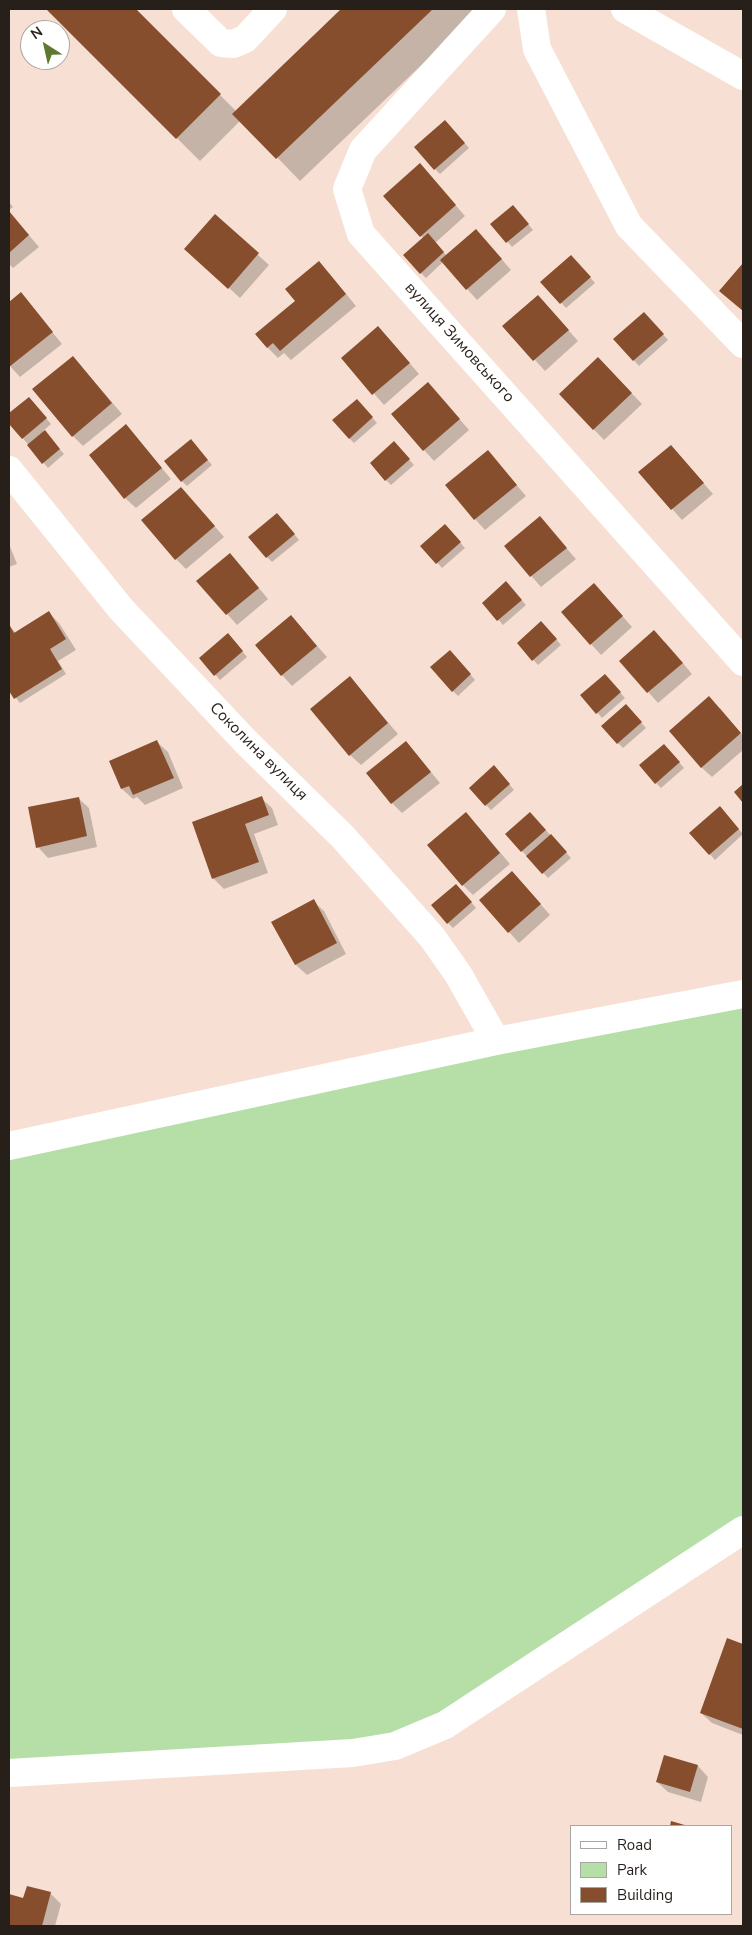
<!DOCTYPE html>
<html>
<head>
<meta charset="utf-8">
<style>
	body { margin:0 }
	#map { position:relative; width:752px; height:1935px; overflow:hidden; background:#f7e0d3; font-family:"Nunito Sans",sans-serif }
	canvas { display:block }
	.frame { position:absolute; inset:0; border:10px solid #271f1a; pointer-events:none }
	.legend { position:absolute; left:570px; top:1825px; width:162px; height:90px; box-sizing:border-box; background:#fff; border:1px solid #a9a5a3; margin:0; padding:6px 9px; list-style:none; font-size:15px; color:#271f1a }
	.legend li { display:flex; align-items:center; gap:10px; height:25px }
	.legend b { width:25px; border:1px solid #a9a5a3 }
	.north { position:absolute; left:20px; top:20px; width:50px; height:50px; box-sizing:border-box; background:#fff; border:1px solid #a9a5a3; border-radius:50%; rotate:325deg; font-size:14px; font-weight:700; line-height:20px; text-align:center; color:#271f1a }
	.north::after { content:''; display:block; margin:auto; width:18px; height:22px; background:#5d7a2f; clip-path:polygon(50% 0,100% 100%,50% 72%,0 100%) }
</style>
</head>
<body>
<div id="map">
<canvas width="752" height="1935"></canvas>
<div class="frame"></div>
<ul class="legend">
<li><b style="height:6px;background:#fff"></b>Road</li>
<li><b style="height:14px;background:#b6dfa8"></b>Park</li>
<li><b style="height:14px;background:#864e2d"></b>Building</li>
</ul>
<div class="north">N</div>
</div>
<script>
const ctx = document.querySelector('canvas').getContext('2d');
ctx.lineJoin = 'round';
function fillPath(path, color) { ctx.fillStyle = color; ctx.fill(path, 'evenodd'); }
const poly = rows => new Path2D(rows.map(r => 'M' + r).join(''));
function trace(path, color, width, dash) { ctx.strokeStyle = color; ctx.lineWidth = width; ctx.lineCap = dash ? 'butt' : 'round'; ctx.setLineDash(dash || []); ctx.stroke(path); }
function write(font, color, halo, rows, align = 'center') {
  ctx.font = font + ' "Nunito Sans",sans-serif'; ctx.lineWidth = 5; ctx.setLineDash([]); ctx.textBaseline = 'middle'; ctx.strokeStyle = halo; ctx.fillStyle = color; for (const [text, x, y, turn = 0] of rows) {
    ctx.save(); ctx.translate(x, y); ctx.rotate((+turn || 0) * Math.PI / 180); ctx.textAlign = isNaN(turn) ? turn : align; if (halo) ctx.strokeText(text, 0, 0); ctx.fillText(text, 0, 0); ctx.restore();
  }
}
fillPath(poly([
	[743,994,743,1530,395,1746,9,1773,9,1146]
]), '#b6dfa8');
fillPath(poly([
	[47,9,134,9,236,111,343,9,480,9,300,181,241,120,200,161],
	[450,127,469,148,440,174,435,169],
	[430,176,465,216,435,243,447,256,486,241,511,270,477,300,443,262,426,278,421,273,423,238,385,196],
	[9,202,13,207,9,210],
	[9,212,39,247,13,268,9,264],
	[518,212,533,230,512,247,492,224],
	[215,216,269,265,240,298,186,249],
	[576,261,595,283,566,308,542,282],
	[743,265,743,311,721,290],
	[329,273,356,306,291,360,284,353,278,358,267,347],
	[21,294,62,344,20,377,9,365,9,303],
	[548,307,578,341,545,371,504,326],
	[649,319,668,340,639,366,615,339],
	[388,338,419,374,384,405,343,358],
	[73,357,122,414,83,446,73,436],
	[608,369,642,404,604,440,560,394],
	[428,383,469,430,434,461,424,450],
	[29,398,51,424,43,431,64,454,48,468,9,422,9,415],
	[362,406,377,423,354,443,349,438],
	[126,426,171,479,136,508,125,498],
	[196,446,212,465,187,486,182,481],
	[671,446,713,494,682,520,640,473],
	[399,448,414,465,391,485,386,480],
	[488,452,526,496,485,530,475,519],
	[191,499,224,537,186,569,176,559],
	[540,518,576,559,541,587,505,546],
	[282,519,299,540,272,562,267,557],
	[450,531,465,548,442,568,422,546],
	[9,544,17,564,9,567],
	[240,565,268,599,237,625,198,581],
	[511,588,526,605,503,625,483,603],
	[604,595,632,627,601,655,563,613],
	[49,613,59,623,76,650,58,661,66,674,20,703,9,689,9,626,16,633],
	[291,616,327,657,292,686,282,675],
	[546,627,561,645,538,665,518,643],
	[233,640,247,657,220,680,201,658],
	[665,642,692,674,658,703,621,661],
	[455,656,475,680,458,696,453,691],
	[350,678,398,734,361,765,350,755],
	[610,681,625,698,602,718,582,695],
	[720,708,743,736,743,750,712,777,701,767],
	[631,711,646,728,623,748,618,743],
	[157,742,168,752,183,788,145,805,137,797,133,799,122,789],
	[406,742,440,783,402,813,392,803],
	[669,750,684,768,661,788,656,783],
	[499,772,514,790,491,810,486,805],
	[78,798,89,808,97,847,48,858,38,847],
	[261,798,272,808,278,825,254,834,268,873,224,889,213,878,193,822],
	[725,813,743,834,715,860,691,833],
	[535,818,571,858,548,878,522,851],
	[476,824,510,864,473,895,463,885],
	[522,883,550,915,519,943,480,900],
	[461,890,476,908,453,928,448,923],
	[313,901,324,911,346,954,307,975,296,965,273,922],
	[728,1640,743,1646,743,1735,712,1723,701,1713],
	[665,1757,698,1766,708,1777,701,1802,668,1792,657,1782],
	[50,1893,61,1904,55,1926,9,1926,9,1895,24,1899]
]), '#0003');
fillPath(poly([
	[46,9,136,9,221,94,176,139],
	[341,9,433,9,276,159,232,114],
	[445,120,465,143,434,170,414,147],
	[420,163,456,205,420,237,383,196],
	[513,205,529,224,506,243,490,224],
	[9,211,29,235,9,253],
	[215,214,259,253,228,289,184,249],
	[476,229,502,259,466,290,440,260],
	[428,233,444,252,420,274,403,255],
	[571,255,591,277,560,304,540,282],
	[319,261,346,294,280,351,273,343,267,348,255,334,295,301,285,289],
	[743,263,743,311,719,291],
	[21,292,53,332,9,367,9,302],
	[538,295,569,330,533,361,502,326],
	[644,312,664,334,633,361,613,339],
	[378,326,410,363,372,395,341,358],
	[73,356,112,403,72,437,32,389],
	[598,357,632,393,593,430,559,394],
	[428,382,460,419,423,451,391,414],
	[29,397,47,418,22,439,9,424,9,413],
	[357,399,373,417,349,439,332,420],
	[126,424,162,468,124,499,89,455],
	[45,430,60,449,42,464,27,445],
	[191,439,208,460,181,482,164,461],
	[394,441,410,459,385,481,370,463],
	[671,445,704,483,671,510,638,472],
	[488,450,517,485,474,520,445,485],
	[181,487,215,526,175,560,141,520],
	[277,513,295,534,266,558,248,537],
	[540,516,567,548,530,577,504,546],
	[445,524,461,542,436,564,420,546],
	[230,553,259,588,226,615,196,581],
	[506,581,522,600,497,621,482,603],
	[594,583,623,616,590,645,561,612],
	[49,611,66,639,50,649,62,669,14,699,9,691,9,624,14,633],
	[291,615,317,646,281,676,255,645],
	[541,621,557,639,532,661,517,643],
	[654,630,683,663,647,693,619,661],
	[228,633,243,651,214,676,199,658],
	[450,650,471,674,452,692,430,667],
	[605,674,621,692,596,714,580,695],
	[350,676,388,723,349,756,310,709],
	[709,696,741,733,701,768,669,731],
	[626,704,642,722,617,744,601,726],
	[157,740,174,778,133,795,129,786,121,789,109,761],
	[406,741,431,772,391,804,366,773],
	[664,744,680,762,655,784,639,765],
	[494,765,510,784,485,806,469,788],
	[743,784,743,803,734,792],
	[262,796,269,815,245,824,259,862,212,879,192,822],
	[79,797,87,836,36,848,28,807],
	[720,806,739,829,709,855,689,833],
	[466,812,500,853,462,886,427,845],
	[530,812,546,830,521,852,505,834],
	[551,834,567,852,542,874,526,856],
	[512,871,541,904,508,933,479,900],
	[456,884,472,902,447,924,431,905],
	[314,899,337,943,295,965,271,922],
	[727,1638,743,1644,743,1729,700,1713],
	[664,1755,698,1765,690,1792,656,1782],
	[671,1821,688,1826,670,1826],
	[27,1886,51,1892,42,1926,9,1926,9,1894,23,1898]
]), '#864e2d');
trace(poly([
	[186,9,221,43,233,44,245,39,273,9],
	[492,9,363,150,347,189,361,234,743,662],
	[531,9,537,49,629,226,743,344],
	[625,9,743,76],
	[9,470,121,609,246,742,343,837,432,937,458,974,496,1041],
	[9,1146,496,1041,743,994],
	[9,1773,353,1753,395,1746,445,1725,743,1530]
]), '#fff', 28);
write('16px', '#271f1a', '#fff', [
	["вулиця Зимовського",459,343,48],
	["Соколина вулиця",258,752,45]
]);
</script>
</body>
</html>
